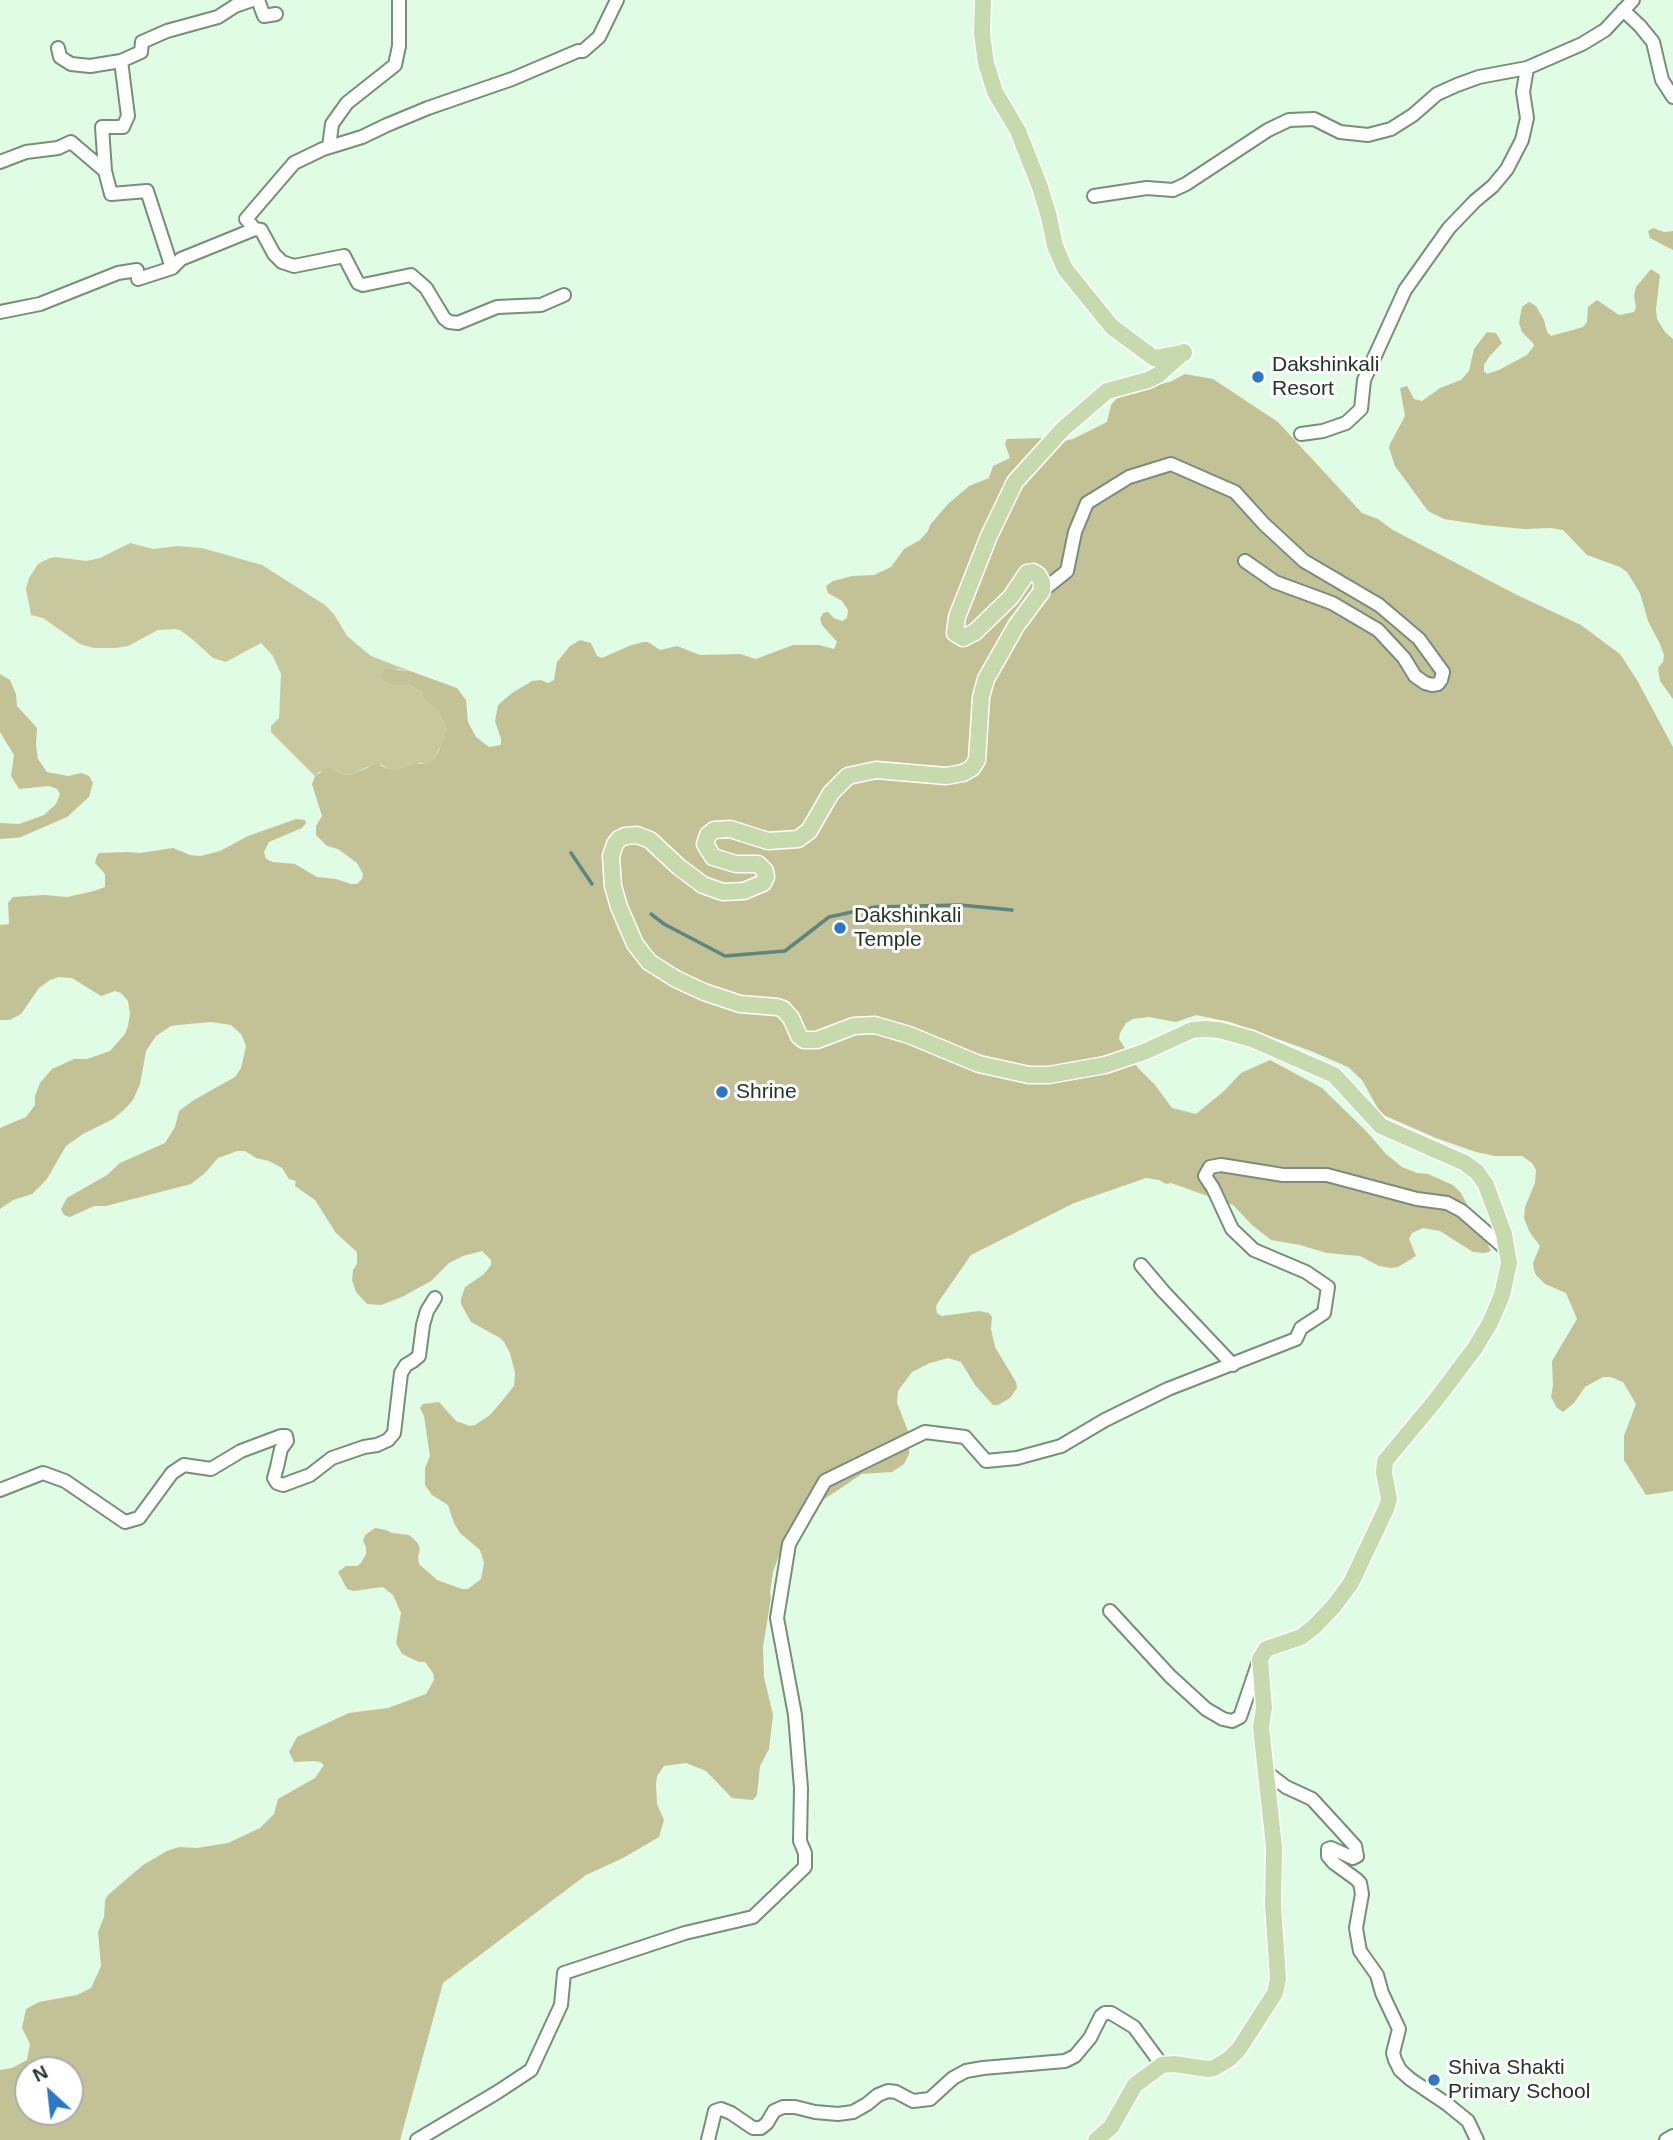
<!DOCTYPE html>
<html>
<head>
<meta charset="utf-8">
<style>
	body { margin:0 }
	#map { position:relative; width:1673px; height:2140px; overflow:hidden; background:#e1fce4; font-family:Arial,sans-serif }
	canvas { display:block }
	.north { position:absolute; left:14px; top:2056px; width:70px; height:70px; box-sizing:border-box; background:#fff; border:2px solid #a9ada9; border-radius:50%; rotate:333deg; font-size:19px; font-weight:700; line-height:28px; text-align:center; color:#283229 }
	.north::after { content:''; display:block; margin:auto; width:24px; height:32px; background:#2d77c7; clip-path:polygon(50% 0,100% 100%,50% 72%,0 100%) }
</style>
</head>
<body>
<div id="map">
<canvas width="1673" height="2140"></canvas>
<div class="north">N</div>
</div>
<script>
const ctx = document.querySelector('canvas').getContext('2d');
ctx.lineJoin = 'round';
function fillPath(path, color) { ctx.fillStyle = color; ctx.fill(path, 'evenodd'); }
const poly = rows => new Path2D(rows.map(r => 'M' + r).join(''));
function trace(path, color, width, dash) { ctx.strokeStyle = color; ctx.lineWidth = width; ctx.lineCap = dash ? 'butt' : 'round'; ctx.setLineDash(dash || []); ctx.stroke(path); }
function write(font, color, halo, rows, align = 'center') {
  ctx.font = font + ' Arial,sans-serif'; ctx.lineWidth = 6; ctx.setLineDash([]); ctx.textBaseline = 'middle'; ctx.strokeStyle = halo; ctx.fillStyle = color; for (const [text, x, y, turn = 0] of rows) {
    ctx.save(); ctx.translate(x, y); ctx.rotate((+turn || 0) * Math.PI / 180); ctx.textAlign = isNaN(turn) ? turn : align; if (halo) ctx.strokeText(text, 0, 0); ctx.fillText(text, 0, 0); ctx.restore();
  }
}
fillPath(poly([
	[130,543,154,549,177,546,202,548,262,565,325,605,334,614,347,636,371,656,410,671,397,669,392,685,409,685,420,691,424,699,438,711,446,729,440,747,434,758,425,764,420,763,395,772,382,765,367,767,350,775,342,774,333,769,319,772,315,776,271,732,271,726,279,718,281,674,273,656,261,643,226,662,213,658,192,639,180,630,174,629,158,630,128,646,115,648,94,648,80,644,43,618,31,615,26,589,29,578,38,564,50,558,56,557,86,561,100,558]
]), '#c8c89e');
fillPath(poly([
	[1653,228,1664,232,1673,231,1673,250,1650,238,1648,231],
	[1651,269,1660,275,1656,309,1657,319,1665,332,1673,339,1673,699,1660,681,1658,668,1663,662,1664,655,1660,644,1648,621,1640,593,1627,572,1620,567,1587,555,1563,530,1551,528,1524,529,1483,525,1444,519,1428,511,1395,466,1389,448,1390,444,1405,416,1400,388,1407,386,1414,399,1422,401,1440,388,1461,380,1469,371,1474,349,1487,332,1496,333,1502,343,1489,357,1484,365,1484,371,1487,374,1499,370,1527,355,1534,346,1533,343,1522,332,1519,323,1522,307,1529,302,1536,306,1544,320,1547,332,1551,336,1583,327,1587,322,1588,307,1597,300,1619,315,1634,312,1636,307,1634,296,1636,287],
	[1185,374,1213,379,1278,422,1362,513,1378,519,1393,530,1515,594,1581,625,1620,654,1637,680,1673,747,1673,1491,1646,1495,1624,1460,1624,1436,1636,1404,1623,1382,1611,1377,1603,1377,1585,1387,1574,1403,1563,1412,1557,1408,1551,1397,1553,1385,1552,1361,1577,1319,1566,1293,1545,1284,1536,1275,1534,1270,1533,1263,1540,1246,1529,1231,1524,1218,1525,1207,1535,1183,1536,1170,1532,1163,1522,1156,1495,1156,1476,1152,1436,1138,1381,1114,1362,1080,1348,1067,1311,1051,1230,1022,1196,1015,1176,1022,1149,1017,1133,1019,1126,1023,1120,1033,1119,1039,1138,1068,1155,1085,1172,1108,1196,1114,1224,1091,1241,1073,1270,1060,1322,1088,1367,1132,1386,1154,1402,1167,1417,1173,1428,1174,1453,1185,1461,1193,1491,1251,1485,1253,1473,1252,1440,1231,1423,1228,1412,1233,1409,1239,1416,1256,1398,1267,1391,1268,1379,1266,1360,1256,1327,1253,1300,1245,1271,1240,1252,1225,1233,1205,1171,1183,1166,1184,1159,1180,1146,1178,1074,1203,971,1255,939,1301,936,1306,937,1313,942,1316,979,1311,989,1313,992,1317,991,1329,995,1347,1016,1382,1017,1388,1010,1398,998,1405,993,1405,975,1385,961,1362,948,1358,930,1363,912,1372,898,1391,897,1403,910,1436,909,1454,904,1464,892,1472,862,1474,805,1512,784,1542,773,1572,770,1592,771,1598,763,1647,764,1677,773,1715,769,1749,760,1766,757,1795,753,1800,732,1798,706,1771,686,1763,664,1766,657,1776,656,1784,657,1804,664,1820,659,1837,623,1858,586,1875,443,1983,400,2140,0,2140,0,2070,12,2068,27,2060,30,2044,22,2028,26,2009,39,2002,77,1995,91,1988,101,1966,98,1932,104,1917,105,1900,108,1895,143,1865,167,1851,179,1847,197,1848,228,1843,260,1828,274,1814,278,1799,315,1778,324,1765,320,1762,313,1761,294,1762,289,1752,297,1737,349,1713,388,1708,426,1694,434,1680,433,1673,425,1662,419,1662,402,1654,396,1643,401,1613,393,1595,383,1587,353,1591,347,1589,338,1572,346,1566,357,1566,361,1563,366,1554,366,1547,363,1541,365,1535,375,1528,386,1530,392,1533,409,1535,417,1542,420,1548,418,1558,419,1564,437,1580,462,1589,468,1589,481,1579,484,1563,480,1550,460,1533,454,1523,448,1505,432,1495,425,1485,425,1468,430,1456,424,1416,420,1408,423,1404,439,1402,456,1421,470,1426,475,1425,490,1415,502,1401,514,1386,515,1373,510,1353,504,1342,500,1338,471,1322,461,1304,461,1299,465,1287,484,1274,491,1265,491,1260,482,1251,463,1256,449,1263,431,1281,402,1297,381,1305,367,1304,356,1292,352,1280,353,1270,357,1264,357,1252,336,1233,315,1200,295,1186,296,1181,289,1179,282,1168,269,1161,256,1158,245,1151,237,1151,218,1158,205,1173,191,1184,106,1206,94,1206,70,1217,64,1215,61,1209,67,1198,107,1175,120,1163,165,1143,175,1127,179,1111,194,1100,235,1077,241,1068,246,1046,241,1034,231,1025,211,1022,178,1025,171,1026,156,1036,146,1051,140,1084,133,1100,124,1110,113,1119,83,1134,66,1146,47,1179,32,1194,13,1200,0,1209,0,1128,26,1117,35,1105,35,1096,40,1083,52,1069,74,1059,87,1059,110,1051,125,1034,128,1026,130,1014,128,1001,121,993,115,991,101,996,72,978,59,977,50,980,39,988,21,1014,10,1020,0,1020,0,925,9,924,8,903,13,897,44,895,67,897,94,891,105,887,105,874,95,863,96,858,99,853,127,852,140,853,173,848,190,855,201,856,220,851,248,836,296,819,305,820,306,823,302,828,269,842,264,852,266,859,273,862,295,864,317,877,336,879,351,884,357,884,362,879,363,874,357,863,338,849,327,846,316,835,316,826,322,816,312,784,315,776,327,768,333,769,342,774,350,775,376,764,395,771,415,764,425,764,434,758,439,750,446,729,438,711,424,699,420,691,409,685,392,685,387,682,380,676,385,669,410,671,457,688,466,700,468,722,476,737,489,747,501,745,501,739,495,721,498,705,512,693,532,681,541,680,548,683,554,680,557,662,570,646,580,640,591,643,597,656,602,658,629,646,643,642,648,642,660,650,677,646,700,655,740,654,756,659,793,645,819,645,834,649,837,642,822,625,820,619,823,613,828,612,834,618,842,621,847,618,848,610,842,601,828,593,826,586,833,581,852,576,874,575,891,567,904,549,920,540,928,531,930,525,948,504,969,486,989,478,993,466,1010,458,1005,444,1007,439,1042,438,1064,441,1073,439,1107,422,1111,405,1119,396,1133,390,1170,382],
	[28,2070,70,2070,70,2112,28,2112],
	[0,674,10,680,16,694,17,706,37,728,36,745,38,759,47,772,68,776,81,773,87,775,90,777,93,783,89,797,67,817,21,837,14,838,0,839,0,823,19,824,44,815,56,804,60,794,57,789,49,786,19,789,11,776,14,755,0,732]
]), '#c3c297');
trace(poly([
	[571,853,592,884],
	[651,914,664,924,725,956,785,951,829,917,875,907,960,905,1012,910]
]), '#5c8681', 3.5);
const minor = poly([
	[258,0,264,16,276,14],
	[1623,10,1640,26,1653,42,1662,80,1673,97],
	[58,48,60,57,71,64,90,66,121,61,128,116,123,127,102,127,105,171],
	[121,61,141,52,142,42,167,31,218,17,235,6,252,0],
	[329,147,332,124,347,103,395,65,399,46,399,0],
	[0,162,26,152,58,148,71,142,105,171,111,194,147,191,172,268],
	[1094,196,1147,188,1173,190,1186,184,1268,130,1289,120,1314,119,1340,132,1368,135,1391,129,1413,115,1437,94,1457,85,1479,77,1527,68],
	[255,229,261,230,274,254,282,262,294,266,344,256,358,283,363,285,411,275,426,288,444,318,449,322,458,323,497,307,541,305,564,295],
	[0,312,40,304,118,273,137,270,138,279,172,268,181,259,255,229,246,219,294,163,323,149,362,137,387,125,428,108,512,79,578,51,583,51,599,37,617,0],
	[1301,434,1323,431,1346,423,1361,409,1364,380,1405,290,1449,228,1475,201,1493,186,1507,169,1522,140,1527,118,1523,92,1527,68,1582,44,1605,30,1633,0],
	[1042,591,1067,571,1075,532,1087,503,1129,477,1171,464,1235,492,1264,524,1304,561,1379,605,1419,639,1443,672,1441,680,1438,684,1432,685,1425,683,1415,676,1404,658,1378,630,1332,603,1275,582,1245,561],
	[1141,1265,1163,1291,1233,1365],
	[0,1490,43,1473,65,1481,125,1522,139,1518,172,1473,184,1465,211,1469,241,1451,281,1436,286,1436,287,1441,281,1449,277,1467,274,1478,277,1483,283,1485,310,1475,332,1458,364,1447,377,1445,388,1440,394,1433,401,1373,406,1365,413,1361,419,1356,423,1325,427,1311,435,1298],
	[1110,1611,1170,1676,1206,1709,1223,1719,1232,1721,1240,1717,1259,1661],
	[1265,1771,1286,1787,1312,1799,1355,1846,1357,1856,1353,1858,1331,1848,1328,1849,1328,1856,1334,1863,1356,1879,1360,1883,1362,1894,1356,1928,1358,1940,1360,1951,1377,1975,1382,1993,1399,2029,1393,2053,1395,2060,1400,2070,1410,2079,1447,2104,1468,2121,1477,2140],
	[417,2140,496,2093,531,2070,561,2005,564,1973,685,1933,753,1917,805,1867,805,1853,800,1841,801,1788,795,1715,777,1618,789,1544,825,1481,925,1432,965,1437,986,1461,1017,1458,1061,1446,1105,1420,1168,1389,1296,1339,1301,1328,1324,1313,1328,1287,1306,1272,1254,1250,1232,1229,1213,1188,1205,1176,1210,1167,1221,1165,1283,1175,1327,1175,1417,1199,1447,1203,1462,1211,1508,1251],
	[708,2140,715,2111,721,2109,731,2113,753,2128,761,2128,767,2123,774,2111,783,2107,795,2107,815,2112,838,2114,853,2112,867,2104,878,2095,888,2091,896,2092,913,2101,930,2099,953,2078,966,2071,983,2068,1065,2061,1075,2056,1090,2038,1101,2016,1105,2013,1111,2013,1134,2027,1162,2065],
	[1666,2140,1673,2136]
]);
const major = poly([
	[983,0,982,34,986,63,995,92,1018,131,1040,187,1049,217,1055,246,1065,269,1112,327,1154,358,1184,353],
	[1096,2140,1111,2127,1135,2085,1162,2065,1174,2064,1208,2069,1214,2068,1229,2059,1239,2049,1275,1993,1278,1979,1273,1905,1274,1847,1261,1727,1264,1708,1260,1659,1266,1649,1301,1637,1314,1627,1334,1606,1351,1583,1386,1509,1389,1499,1384,1473,1385,1461,1435,1401,1475,1348,1490,1323,1502,1295,1509,1263,1504,1234,1486,1185,1477,1172,1465,1163,1381,1126,1334,1075,1252,1039,1219,1030,1205,1029,1192,1030,1144,1052,1105,1065,1049,1075,1029,1075,979,1064,909,1035,875,1025,854,1026,817,1040,804,1040,799,1036,791,1018,783,1009,777,1007,740,1004,704,992,676,979,649,962,635,944,619,907,613,886,611,856,615,844,619,839,625,836,637,835,650,840,679,867,703,885,723,892,744,891,763,883,766,877,765,871,758,864,736,864,713,857,705,844,708,835,714,830,730,829,768,841,798,839,809,831,831,793,848,776,876,770,946,776,963,773,972,768,977,760,981,697,986,679,1016,626,1042,591,1042,582,1038,575,1033,572,1027,573,1011,597,975,632,963,638,955,633,957,617,989,536,1015,482,1063,429,1107,391,1148,380,1158,375,1184,352]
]);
trace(minor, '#778f7a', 16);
trace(major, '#fff', 19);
trace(minor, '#fff', 12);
trace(major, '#c6daad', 16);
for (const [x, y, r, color] of [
	[1258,377,7,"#2d77c7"],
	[840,928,7,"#2d77c7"],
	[722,1092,7,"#2d77c7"],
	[1434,2080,7,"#2d77c7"]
]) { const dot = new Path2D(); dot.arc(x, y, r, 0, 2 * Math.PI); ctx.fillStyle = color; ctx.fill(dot); trace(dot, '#fff', 2.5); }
write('21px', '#283229', '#fff', [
	["Dakshinkali",1272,365],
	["Resort",1272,389],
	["Dakshinkali",854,916],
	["Temple",854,940],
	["Shrine",736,1092],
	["Shiva Shakti",1448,2068],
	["Primary School",1448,2092]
], 'left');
</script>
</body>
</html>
